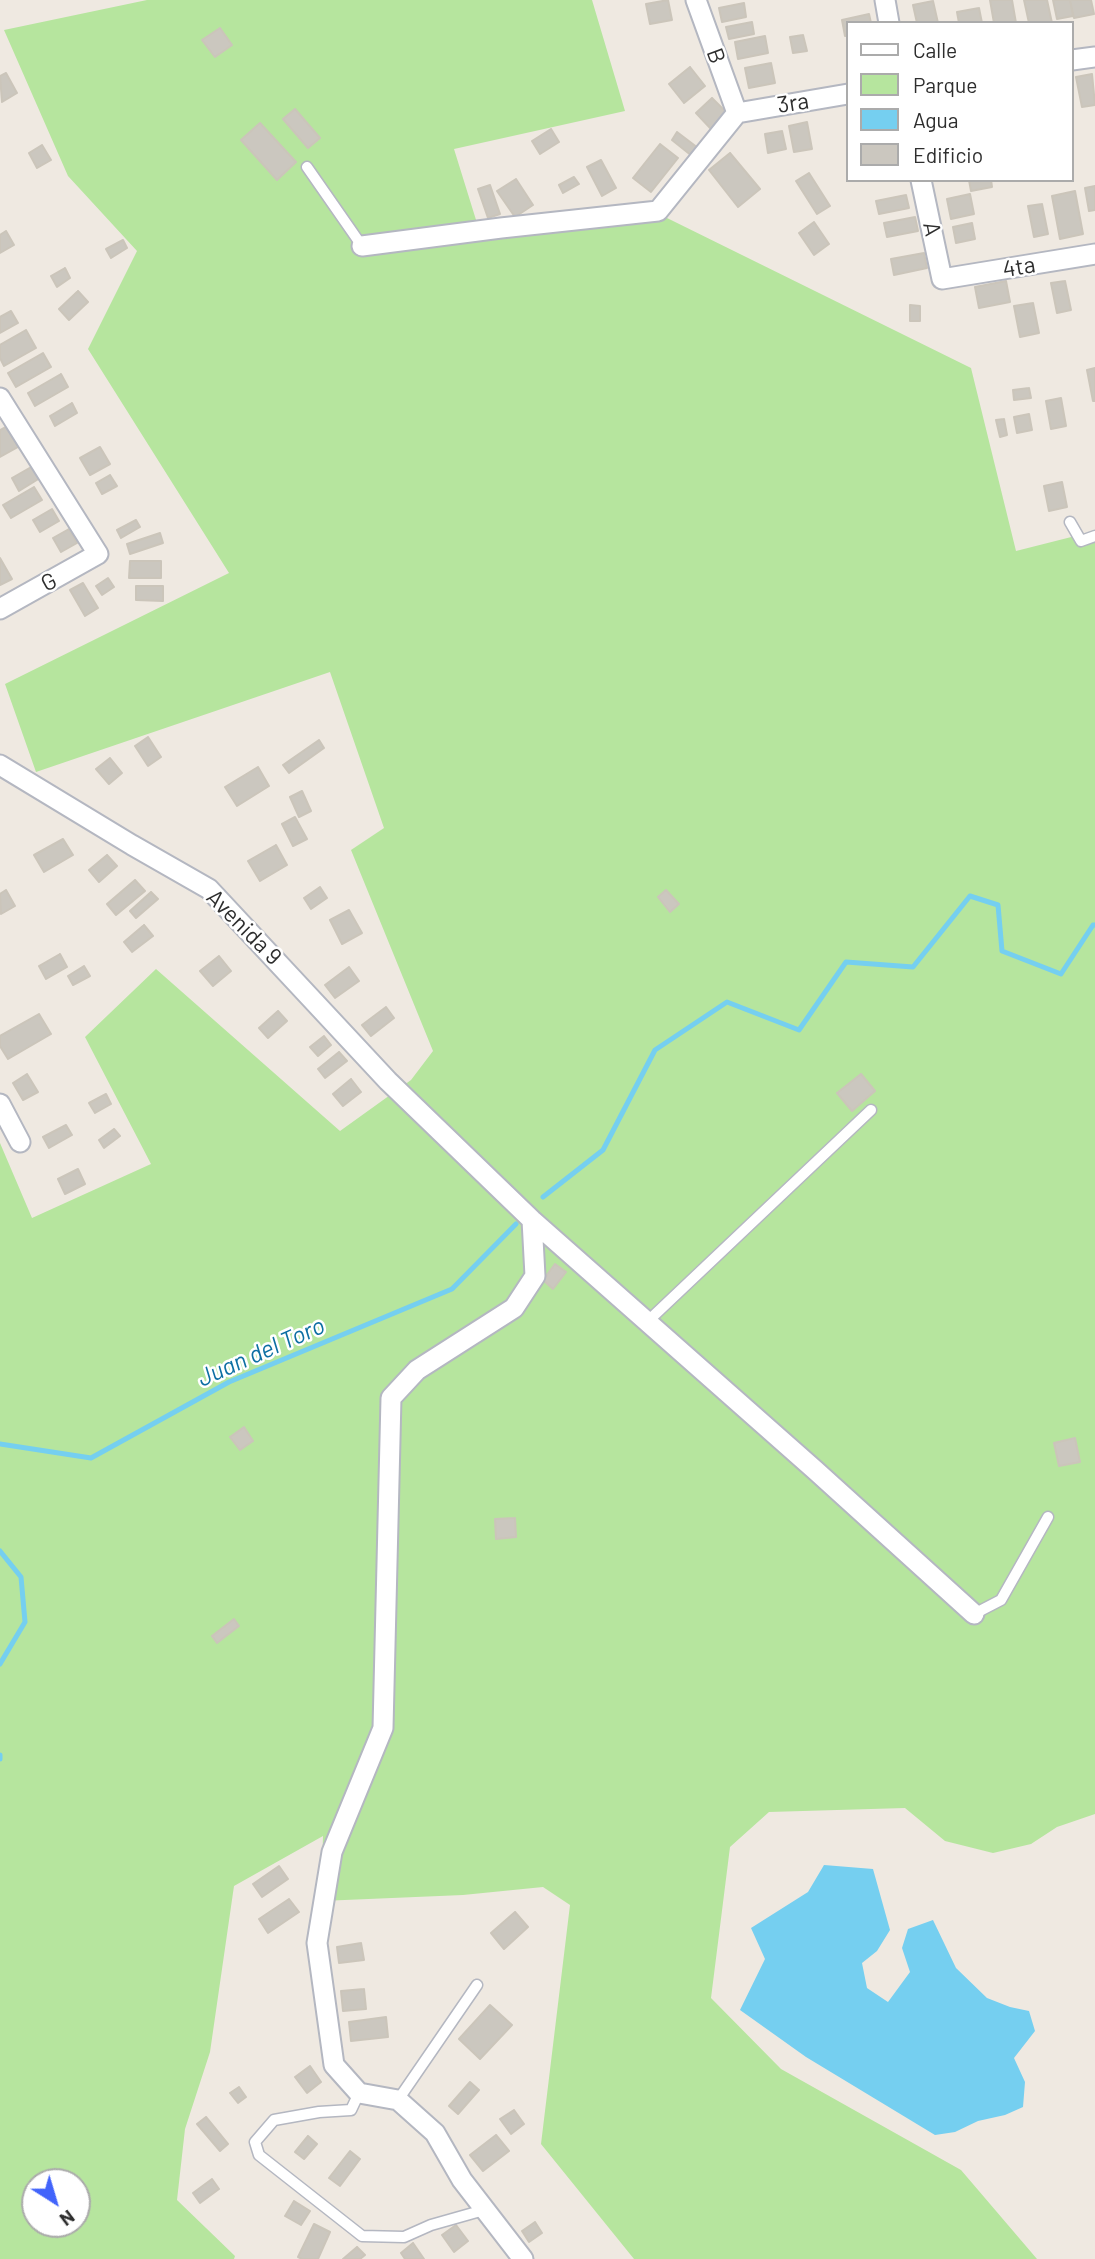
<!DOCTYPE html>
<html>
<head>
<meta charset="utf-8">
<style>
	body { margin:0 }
	#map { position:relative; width:1095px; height:2259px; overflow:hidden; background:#efe9e1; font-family:Barlow,sans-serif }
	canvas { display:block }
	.legend { position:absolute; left:846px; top:21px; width:228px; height:161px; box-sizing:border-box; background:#fff; border:2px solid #ababab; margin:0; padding:9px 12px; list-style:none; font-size:21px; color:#2e2e2e }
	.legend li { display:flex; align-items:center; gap:14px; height:35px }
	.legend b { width:35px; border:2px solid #ababab }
	.north { position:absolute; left:21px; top:2168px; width:70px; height:70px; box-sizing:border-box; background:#fff; border:2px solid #ababab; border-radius:50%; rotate:143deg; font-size:19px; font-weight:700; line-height:28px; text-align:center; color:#2e2e2e }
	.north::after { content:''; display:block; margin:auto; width:24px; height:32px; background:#4264fb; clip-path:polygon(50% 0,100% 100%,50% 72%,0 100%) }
</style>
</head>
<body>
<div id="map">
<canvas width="1095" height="2259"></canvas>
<ul class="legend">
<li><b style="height:9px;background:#fff"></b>Calle</li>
<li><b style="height:19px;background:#b6e59e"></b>Parque</li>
<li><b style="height:19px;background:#75cff0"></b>Agua</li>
<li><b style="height:19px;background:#cbc7bf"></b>Edificio</li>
</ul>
<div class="north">N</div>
</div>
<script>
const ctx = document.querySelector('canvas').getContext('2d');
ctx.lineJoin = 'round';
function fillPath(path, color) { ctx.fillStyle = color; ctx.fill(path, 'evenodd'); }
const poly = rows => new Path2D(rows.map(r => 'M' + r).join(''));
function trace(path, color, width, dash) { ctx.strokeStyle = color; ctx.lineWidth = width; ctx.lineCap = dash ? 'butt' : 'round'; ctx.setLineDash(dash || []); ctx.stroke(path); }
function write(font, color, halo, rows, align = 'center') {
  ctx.font = font + ' Barlow,sans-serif'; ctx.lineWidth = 5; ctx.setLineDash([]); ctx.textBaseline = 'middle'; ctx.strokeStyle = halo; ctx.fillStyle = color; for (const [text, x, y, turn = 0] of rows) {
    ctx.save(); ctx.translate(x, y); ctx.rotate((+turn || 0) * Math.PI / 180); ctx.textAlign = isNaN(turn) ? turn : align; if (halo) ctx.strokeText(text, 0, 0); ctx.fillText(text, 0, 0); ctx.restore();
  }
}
fillPath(poly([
	[147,0,592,0,625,111,454,149,481,236,667,218,971,368,1016,551,1095,531,1095,1814,1057,1827,1031,1844,993,1853,945,1841,905,1808,769,1812,730,1847,711,1998,781,2069,961,2170,1037,2259,634,2259,541,2144,570,1905,543,1887,463,1895,321,1901,323,1836,234,1886,210,2052,185,2129,177,2200,235,2256,234,2259,0,2259,0,1143,32,1218,151,1164,85,1037,156,969,340,1131,411,1080,433,1051,351,850,384,828,330,672,36,772,5,684,229,573,88,349,137,251,68,176,4,30],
	[35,2182,77,2182,77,2224,35,2224]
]), '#b6e59e');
fillPath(poly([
	[824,1865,873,1869,890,1930,877,1951,862,1963,867,1988,888,2002,910,1972,902,1948,908,1929,933,1920,956,1968,987,1998,1010,2007,1029,2011,1035,2031,1014,2058,1025,2082,1023,2107,1005,2115,978,2121,955,2132,935,2135,806,2057,740,2010,765,1959,751,1928,808,1892]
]), '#75cff0');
trace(poly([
	[543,1197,603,1150,655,1050,727,1002,799,1030,846,962,913,967,970,896,998,905,1002,951,1061,974,1093,925,1095,925],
	[0,1444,91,1458,229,1382,452,1289,516,1224],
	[0,1551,21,1577,25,1622,0,1664],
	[0,1755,0,1759]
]), '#75cff0', 5);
const building = poly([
	[668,0,672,20,650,24,646,4,668,0],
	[990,0,1012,0,1016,23,994,23,990,0],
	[1024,0,1047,0,1052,23,1029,23,1024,0],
	[1053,0,1070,0,1073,16,1057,19,1053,0],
	[1070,0,1091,0,1094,14,1074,18,1070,0],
	[933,1,938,23,917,23,913,5,933,1],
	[744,3,746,17,722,22,719,8,744,3],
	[979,8,982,23,959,23,957,12,979,8],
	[869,14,871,23,848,23,848,35,845,36,842,20,869,14],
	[752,22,754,34,729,39,726,27,752,22],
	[220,28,232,45,215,57,202,40,220,28],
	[803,35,807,51,793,53,790,37,803,35],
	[765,36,768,53,738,59,735,42,765,36],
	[771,63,775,83,749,88,745,68,771,63],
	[690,67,705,86,684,103,669,84,690,67],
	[6,73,17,93,2,102,0,76,6,73],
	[1092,74,1095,105,1082,107,1076,77,1092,74],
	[712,98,727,113,711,129,696,113,712,98],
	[295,109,320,138,308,148,283,119,295,109],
	[807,122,812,149,794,152,789,126,807,122],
	[260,123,296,162,277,180,241,140,260,123],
	[551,129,559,142,540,154,532,141,551,129],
	[782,131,786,149,768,153,765,134,782,131],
	[677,132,698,148,692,156,672,140,677,132],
	[660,144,678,158,651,192,633,178,660,144],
	[42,145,51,160,37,168,29,153,42,145],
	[730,153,760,189,738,207,709,170,730,153],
	[601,160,616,188,602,196,587,167,601,160],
	[809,173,830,206,817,214,796,181,809,173],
	[574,177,579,184,563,193,559,185,574,177],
	[516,179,533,205,515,217,497,191,516,179],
	[969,180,991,180,992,187,971,191,969,180],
	[490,185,500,214,488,218,478,189,490,185],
	[1095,186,1095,210,1089,211,1085,188,1095,186],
	[1075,191,1083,234,1060,239,1052,196,1075,191],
	[970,194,974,214,951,219,947,199,970,194],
	[906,195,909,208,879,214,876,201,906,195],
	[1042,204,1048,234,1034,237,1028,206,1042,204],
	[915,217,918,231,887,237,884,223,915,217],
	[814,222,829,244,814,255,799,233,814,222],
	[972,223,975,239,956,243,953,227,972,223],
	[6,231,14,245,0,253,0,235,6,231],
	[123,240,127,248,111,258,106,249,123,240],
	[924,253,927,268,894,275,891,259,924,253],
	[65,268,70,278,57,287,51,276,65,268],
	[1006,281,1010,302,979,308,975,287,1006,281],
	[1065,281,1071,310,1057,313,1051,283,1065,281],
	[78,291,88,302,69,320,59,309,78,291],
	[1033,303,1039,333,1020,337,1014,306,1033,303],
	[910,305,920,306,920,321,910,321,910,305],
	[11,311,18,323,0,333,0,317,11,311],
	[26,330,36,348,4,366,0,358,0,345,26,330],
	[43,353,51,367,16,387,8,373,43,353],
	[1095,368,1095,401,1093,401,1087,370,1095,368],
	[61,374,68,387,35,406,28,393,61,374],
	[1029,388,1031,398,1014,400,1013,390,1029,388],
	[1061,398,1066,426,1051,429,1046,401,1061,398],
	[72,403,77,413,55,426,50,416,72,403],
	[1029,414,1032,430,1017,433,1014,417,1029,414],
	[1004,419,1007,435,1000,437,996,420,1004,419],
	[6,427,18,447,0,457,0,430,6,427],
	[100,447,110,464,90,475,80,458,100,447],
	[33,466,40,478,19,491,12,478,33,466],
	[110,475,117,486,102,494,96,483,110,475],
	[1062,482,1067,507,1049,511,1044,486,1062,482],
	[34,487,42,500,11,518,3,505,34,487],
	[52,509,59,521,40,532,33,520,52,509],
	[136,520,140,527,121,538,117,530,136,520],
	[69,529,77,543,61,552,53,538,69,529],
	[160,533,163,543,130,554,127,544,160,533],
	[0,558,12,579,0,585,0,558],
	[130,561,161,561,161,578,129,578,130,561],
	[108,578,114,587,102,595,96,586,108,578],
	[83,583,98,608,85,616,70,590,83,583],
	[136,586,163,586,163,601,136,600,136,586],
	[148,737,161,757,148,766,135,746,148,737],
	[319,740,324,748,289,773,283,765,319,740],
	[110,758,122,773,109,784,96,769,110,758],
	[258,767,269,786,237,806,225,787,258,767],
	[302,791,311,811,299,817,290,797,302,791],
	[295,817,307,839,293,846,282,824,295,817],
	[63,839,73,855,44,872,34,855,63,839],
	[276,845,287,865,260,881,248,861,276,845],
	[107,855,117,866,99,882,89,870,107,855],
	[135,880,145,891,116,915,107,904,135,880],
	[320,887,327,898,311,909,304,898,320,887],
	[6,890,15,906,1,914,0,894,6,890],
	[666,890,679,904,670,912,658,897,666,890],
	[151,892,158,899,136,918,130,911,151,892],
	[349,910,362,933,342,944,330,920,349,910],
	[144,925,153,936,132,952,124,942,144,925],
	[60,954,67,967,46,979,39,966,60,954],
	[219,956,231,971,213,986,200,971,219,956],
	[84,966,90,976,73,985,68,976,84,966],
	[349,967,359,981,335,998,325,985,349,967],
	[386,1007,394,1018,371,1036,362,1025,386,1007],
	[278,1011,287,1021,268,1038,259,1028,278,1011],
	[39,1014,51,1034,8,1059,0,1046,0,1036,39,1014],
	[324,1036,331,1045,318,1056,310,1047,324,1036],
	[339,1052,347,1061,325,1078,318,1069,339,1052],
	[27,1074,38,1092,23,1100,13,1083,27,1074],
	[861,1074,875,1091,852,1111,837,1093,861,1074],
	[351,1079,361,1092,343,1106,333,1094,351,1079],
	[106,1094,111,1104,95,1113,89,1103,106,1094],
	[66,1125,72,1135,49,1148,43,1137,66,1125],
	[114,1129,120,1136,104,1148,99,1140,114,1129],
	[78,1169,85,1184,65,1194,58,1179,78,1169],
	[555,1264,566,1272,553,1289,543,1280,555,1264],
	[244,1427,253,1441,240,1450,230,1437,244,1427],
	[1075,1438,1080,1462,1059,1466,1054,1443,1075,1438],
	[515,1518,516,1537,496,1539,495,1519,515,1518],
	[234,1619,239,1626,217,1643,212,1636,234,1619],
	[279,1866,288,1879,262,1897,253,1884,279,1866],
	[289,1899,299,1912,268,1933,259,1919,289,1899],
	[515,1912,528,1927,504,1949,491,1933,515,1912],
	[361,1943,364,1960,339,1963,337,1947,361,1943],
	[364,1989,366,2009,343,2011,341,1991,364,1989],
	[490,2005,512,2025,480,2059,459,2039,490,2005],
	[386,2017,388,2037,351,2041,349,2022,386,2017],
	[310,2066,321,2082,307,2093,295,2077,310,2066],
	[470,2082,479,2090,458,2114,449,2106,470,2082],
	[239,2087,246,2097,238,2103,230,2093,239,2087],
	[514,2110,524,2124,511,2134,500,2119,514,2110],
	[206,2117,228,2144,220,2151,197,2124,206,2117],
	[496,2135,509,2151,483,2171,470,2155,496,2135],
	[308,2136,317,2144,304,2159,295,2152,308,2136],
	[350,2151,360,2159,340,2186,329,2178,350,2151],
	[212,2179,219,2189,200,2203,193,2193,212,2179],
	[294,2201,310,2211,301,2225,285,2216,294,2201],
	[535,2222,542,2233,529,2242,522,2231,535,2222],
	[314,2224,330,2232,318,2259,302,2259,298,2257,314,2224],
	[456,2225,468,2241,454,2252,442,2235,456,2225],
	[413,2243,424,2259,405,2259,401,2253,413,2243],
	[357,2247,365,2255,360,2259,343,2259,357,2247]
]);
fillPath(building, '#cbc7bf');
trace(building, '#cbc5ba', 2);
const service = poly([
	[307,167,362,246],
	[1070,522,1081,541,1095,536],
	[647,1322,871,1110],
	[974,1614,1001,1600,1048,1517],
	[359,2093,351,2110,319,2112,274,2120,255,2142,259,2155,362,2236,404,2237,431,2225,484,2210],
	[398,2100,477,1985]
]);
const minor = poly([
	[696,0,737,113],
	[885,0,889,23],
	[1072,60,1095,57],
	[737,113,848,94],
	[921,180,942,279,1095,254],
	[362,246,501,228,658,211,737,113],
	[0,398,98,554,0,609],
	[0,765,132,845,209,889,388,1081,532,1220,815,1470,974,1614],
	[0,1104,20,1142],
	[523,2259,462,2180,435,2133,398,2100,359,2093,334,2065,317,1943,332,1852,383,1728,391,1398,417,1370,514,1308,535,1276,532,1220]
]);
trace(service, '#b4b7c1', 13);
trace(minor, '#b4b7c1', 23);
trace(service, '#fff', 10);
trace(minor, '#fff', 19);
write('23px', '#2e2e2e', '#fff', [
	["B",716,56,70],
	["3ra",793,103,-9],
	["A",932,229,78],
	["4ta",1019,267,-9],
	["G",49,582,-29],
	["Avenida 9",244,927,45]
]);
write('italic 24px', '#0d6fa3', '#fff', [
	["Juan del Toro",261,1352,-24]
]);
</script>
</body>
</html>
